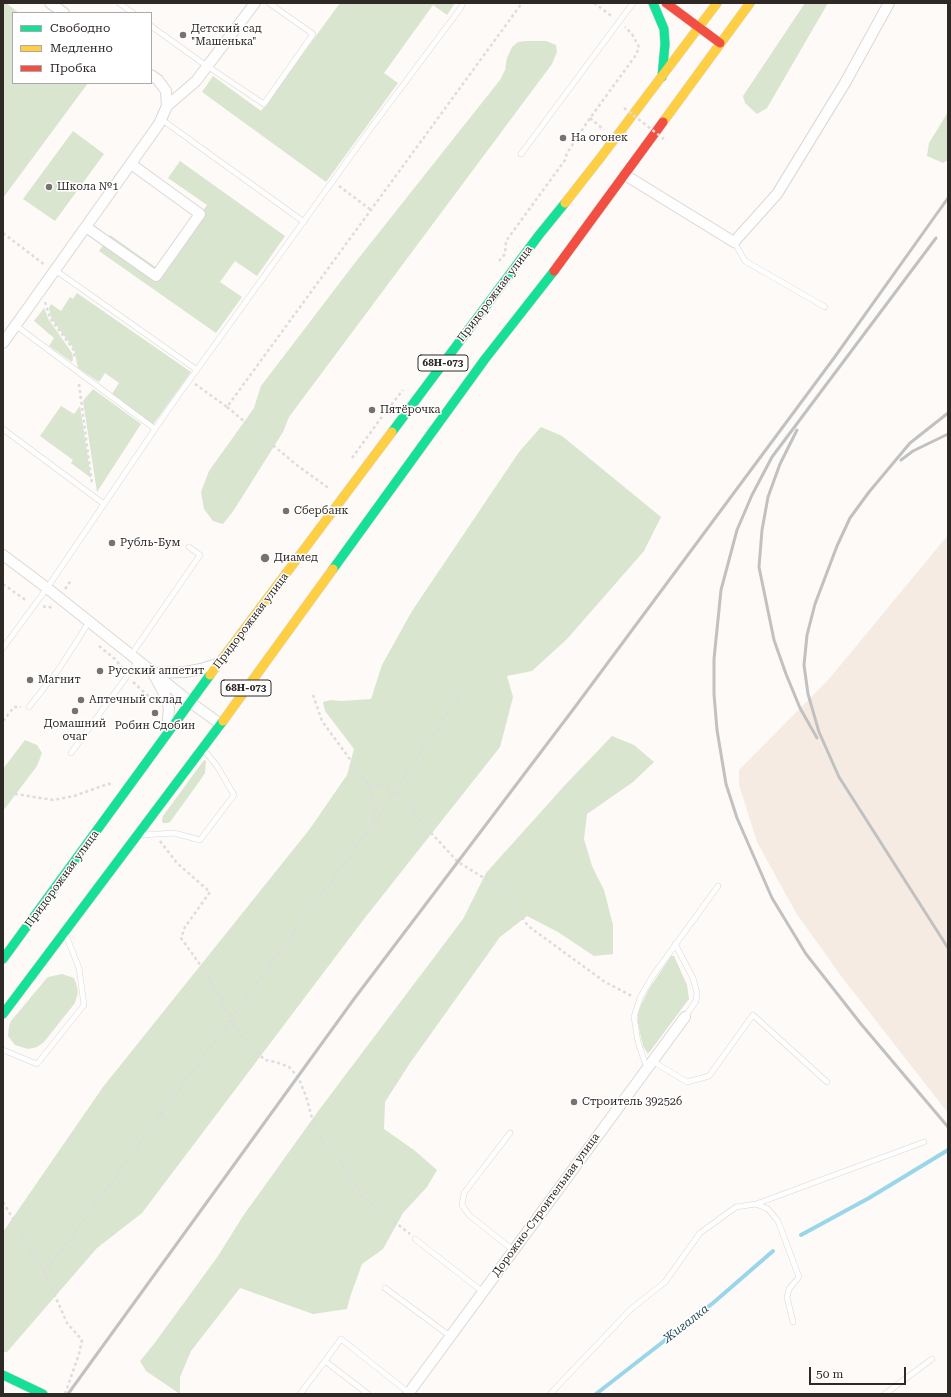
<!DOCTYPE html>
<html>
<head>
<meta charset="utf-8">
<style>
	body { margin:0 }
	#map { position:relative; width:951px; height:1397px; overflow:hidden; background:#fdfaf7; font-family:"Roboto Serif",serif }
	canvas { display:block }
	.frame { position:absolute; inset:0; border:4px solid #2f2926; pointer-events:none }
	.legend { position:absolute; left:12px; top:12px; width:140px; height:72px; box-sizing:border-box; background:#fff; border:1px solid #aca9a8; margin:0; padding:5px 7px; list-style:none; font-size:12px; color:#2f2926 }
	.legend li { display:flex; align-items:center; gap:8px; height:20px }
	.legend b { width:20px; border:1px solid #aca9a8 }
	.scale { position:absolute; left:809px; top:1367px; width:97px; height:18px; box-sizing:border-box; border:2px solid #2f2926; border-top:0; padding-left:5px; font-size:12px; line-height:14px; white-space:nowrap; color:#2f2926; -webkit-text-stroke:3px #fff; paint-order:stroke }
</style>
</head>
<body>
<div id="map">
<canvas width="951" height="1397"></canvas>
<div class="frame"></div>
<ul class="legend">
<li><b style="height:5px;background:#16e098"></b>Свободно</li>
<li><b style="height:5px;background:#ffcf43"></b>Медленно</li>
<li><b style="height:5px;background:#f24e42"></b>Пробка</li>
</ul>
<div class="scale">50 m</div>
</div>
<script>
const ctx = document.querySelector('canvas').getContext('2d');
ctx.lineJoin = 'round';
function fillPath(path, color) { ctx.fillStyle = color; ctx.fill(path, 'evenodd'); }
const poly = rows => new Path2D(rows.map(r => 'M' + r).join(''));
function trace(path, color, width, dash) { ctx.strokeStyle = color; ctx.lineWidth = width; ctx.lineCap = dash ? 'butt' : 'round'; ctx.setLineDash(dash || []); ctx.stroke(path); }
function write(font, color, halo, rows, align = 'center') {
  ctx.font = font + ' "Roboto Serif",serif'; ctx.lineWidth = 3; ctx.setLineDash([]); ctx.textBaseline = 'middle'; ctx.strokeStyle = halo; ctx.fillStyle = color; for (const [text, x, y, turn = 0] of rows) {
    ctx.save(); ctx.translate(x, y); ctx.rotate((+turn || 0) * Math.PI / 180); ctx.textAlign = isNaN(turn) ? turn : align; if (halo) ctx.strokeText(text, 0, 0); ctx.fillText(text, 0, 0); ctx.restore();
  }
}
fillPath(poly([
	[948,535,948,1113,841,976,796,913,757,842,739,785,739,770,829,679]
]), '#f5ebe3');
fillPath(poly([
	[3,3,6,3,19,13,13,13,13,83,88,83,3,198],
	[340,3,455,3,447,15,433,5,384,73,398,83,326,182,202,92,213,76,261,111],
	[805,3,828,3,767,108,757,114,745,103,743,96],
	[526,41,546,41,556,45,557,52,552,64,289,417,283,432,234,510,223,524,213,521,204,509,201,492,209,471,254,408,261,386,354,264,500,80,505,70,507,58,512,47,518,42],
	[948,112,948,160,943,163,927,156,929,143],
	[73,131,104,154,55,221,23,199],
	[180,161,285,236,257,276,235,261,220,282,242,297,216,333,99,251,110,235,161,271,207,205,168,178],
	[77,293,191,372,152,426,119,403,121,400,112,394,119,383,105,373,99,382,78,368,74,349,51,318,49,308,51,304,61,311,70,297,73,299],
	[44,308,49,320,72,353,73,359,72,362,49,346,54,338,34,321],
	[93,389,141,424,97,492,83,401],
	[61,406,74,414,80,406,91,478,71,463,73,460,40,436],
	[541,427,562,436,661,517,644,551,567,639,532,671,507,676,513,697,500,747,364,919,142,1213,97,1248,7,1352,3,1352,3,1232,103,1087,309,830,347,775,354,749,325,711,323,702,331,700,342,701,371,699,382,665,412,611,519,452],
	[612,736,634,745,654,762,633,782,587,814,584,839,592,866,604,890,613,925,613,954,594,956,558,932,527,916,500,937,410,1063,385,1102,384,1129,414,1150,437,1170,427,1187,403,1213,383,1249,362,1264,350,1297,347,1309,313,1314,240,1288,191,1351,180,1377,180,1394,146,1371,140,1361,154,1344,218,1256,243,1216,319,1110,463,919,486,873,566,784],
	[25,740,37,745,42,753,37,766,3,811,3,769],
	[204,760,206,761,205,773,199,782,170,822,168,823,163,823,162,821,163,816],
	[671,956,674,956,687,985,689,999,648,1054,643,1046,640,1033,638,1023,638,1014,641,1005,649,989],
	[62,974,74,978,76,983,78,992,75,1003,44,1042,37,1047,28,1049,15,1045,8,1036,9,1026,11,1021,46,979,48,977]
]), '#d9e5ce');
trace(poly([
	[801,1235,869,1198,948,1150],
	[596,1394,713,1303,773,1251]
]), '#9ad6e9', 4);
const lane = poly([
	[119,3,133,13],
	[151,26,201,62,264,104,313,34,269,3],
	[161,119,304,222],
	[521,154,633,3],
	[734,242,745,261,825,307],
	[55,270,197,370],
	[15,325,155,429],
	[3,429,104,504],
	[3,648,47,588,170,407,368,132,460,9,463,3],
	[131,655,200,555,189,547],
	[29,707,59,669,89,622],
	[71,753,138,661],
	[142,835,174,833,200,840,234,795,217,766,204,750],
	[675,944,693,978,697,993,696,1001,685,1017],
	[3,1050,37,1064,84,1005,79,968,66,935],
	[652,1061,687,1082,709,1076,753,1015,827,1082],
	[647,1069,638,1042,634,1017,640,998,652,977,718,886],
	[510,1133,464,1193,462,1205,469,1215,513,1250],
	[756,1204,924,1142],
	[415,1239,483,1292],
	[385,1288,450,1336],
	[300,1394,325,1361],
	[368,1394,325,1361,341,1339,409,1393],
	[550,1394,631,1309,665,1282,700,1233,736,1207,756,1204,768,1209,778,1221,799,1277,789,1289,787,1297,793,1322],
	[885,1394,932,1359]
]);
const street = poly([
	[50,3,64,13],
	[167,106,196,81,255,3],
	[625,175,734,242,777,194,845,83,889,3],
	[86,227,156,276,200,214,131,164],
	[3,343,159,124,167,106,166,91,158,80,151,75],
	[3,555,47,588,190,702,219,723],
	[167,730,169,708,166,697,153,673,185,672,201,669,217,664],
	[408,1394,685,1017]
]);
const fast = poly([
	[653,3,664,29,665,44,662,77],
	[392,432,539,235,565,203],
	[333,569,485,359,554,271],
	[3,959,210,675],
	[3,1014,223,721],
	[3,1375,43,1394]
]);
const slow = poly([
	[663,122,750,3],
	[565,203,601,157,717,3],
	[210,675,392,432],
	[223,721,333,569]
]);
const jam = poly([
	[666,3,720,43],
	[554,271,663,122]
]);
trace(lane, '#dbd7d4', 6);
trace(street, '#dbd7d4', 12);
trace(fast, '#dbd7d4', 10);
trace(slow, '#dbd7d4', 10);
trace(jam, '#dbd7d4', 10);
trace(poly([
	[594,3,613,17],
	[590,118,604,130],
	[339,186,371,210],
	[3,233,45,265],
	[499,261,505,254,506,241,565,160,567,153,590,118,636,55,639,47,632,34,625,27],
	[45,302,50,318,73,349,75,359],
	[79,384,92,484],
	[195,384,227,407,522,3],
	[227,407,298,466,330,489],
	[352,458,384,414,403,390],
	[3,584,27,601],
	[65,589,72,579],
	[43,607,47,606,52,608,53,606],
	[99,646,115,659,123,669],
	[133,682,155,702],
	[3,721,14,707,21,707],
	[369,784,397,789,407,799,422,823,458,862,494,884,513,904,528,926,605,982,632,996],
	[3,792,53,800,74,796,108,784,113,784],
	[373,825,463,689],
	[160,841,177,863,210,892,185,927,181,938,209,977,231,1020,246,1042,265,1060,276,1062,289,1067,298,1077,306,1096,315,1129,325,1145,339,1159,362,1196,410,1234],
	[3,1202,45,1273],
	[65,1394,79,1354,82,1340,67,1323,45,1273,371,827,376,804,368,784,322,721,312,692]
]), '#dedcdc', 2.5, [3, 3]);
trace(lane, '#fffefe', 5);
trace(street, '#fffefe', 10);
trace(fast, '#16e098', 9);
trace(slow, '#ffcf43', 9);
trace(jam, '#f24e42', 9);
trace(poly([
	[936,238,772,457,752,495,737,530,721,590,714,659,714,694,717,730,726,784,737,818,772,898,806,954,861,1024,948,1127],
	[948,413,910,443,869,492,850,518,837,546,815,604,807,635,804,665,808,694,819,732,839,777,948,948],
	[797,430,780,464,768,497,762,530,759,567,774,640,786,674,800,708,817,738],
	[901,460,913,451,948,434],
	[68,1394,354,999,575,707,834,358,948,198]
]), '#c2c1c1', 3);
trace(poly([
	[624,108,664,139]
]), '#dedcdc', 2.5, [3, 3]);
for (const [x, y, r, color] of [
	[183,35,4,"#77726f"],
	[563,138,4,"#77726f"],
	[49,187,4,"#77726f"],
	[372,410,4,"#77726f"],
	[286,511,4,"#77726f"],
	[112,543,4,"#77726f"],
	[265,558,5,"#77726f"],
	[100,671,4,"#77726f"],
	[30,680,4,"#77726f"],
	[81,700,4,"#77726f"],
	[75,711,4,"#77726f"],
	[155,713,4,"#77726f"],
	[574,1102,4,"#77726f"]
]) { const dot = new Path2D(); dot.arc(x, y, r, 0, 2 * Math.PI); ctx.fillStyle = color; ctx.fill(dot); trace(dot, '#fff', 1.5); }
for (const [x, y, w] of [
	[443,363,50],
	[246,688,50]
]) { const box = new Path2D(); box.roundRect(x - w / 2, y - 8, w, 16, 3); ctx.fillStyle = '#fff'; ctx.fill(box); trace(box, '#2f2926', 1); }
write('bold 10px', '#2f2926', null, [
	["68Н-073",443,363],
	["68Н-073",246,688]
]);
write('11px', '#2f2926', '#fff', [
	["Детский сад",191,29],
	["\"Машенька\"",191,42],
	["На огонек",571,138],
	["Школа №1",57,187],
	["Пятёрочка",380,410],
	["Сбербанк",294,511],
	["Рубль-Бум",120,543],
	["Диамед",274,558],
	["Русский аппетит",108,671],
	["Магнит",38,680],
	["Аптечный склад",89,700],
	["Домашний",75,724,"center"],
	["очаг",75,737,"center"],
	["Робин Сдобин",155,726,"center"],
	["Строитель 392526",582,1102]
], 'left');
write('11px', '#2f2926', '#fff', [
	["Придорожная улица",495,294,-53],
	["Придорожная улица",251,621,-53],
	["Придорожная улица",62,879,-54],
	["Дорожно-Строительная улица",546,1205,-54]
]);
write('italic 12px', '#1f4653', '#fff', [
	["Жигалка",686,1324,-38]
]);
</script>
</body>
</html>
